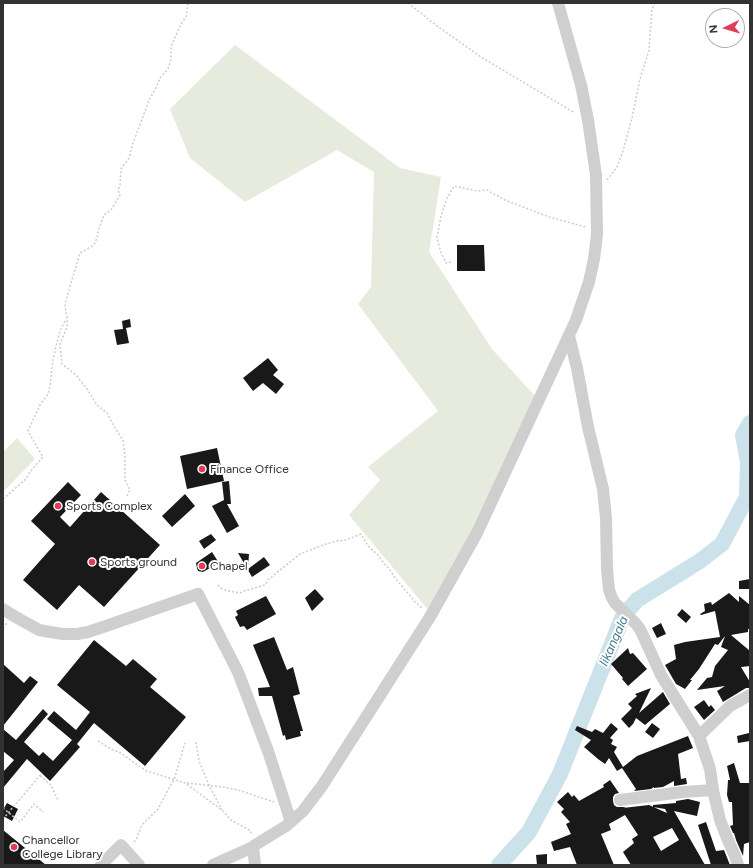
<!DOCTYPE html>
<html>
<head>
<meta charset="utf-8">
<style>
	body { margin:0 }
	#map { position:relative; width:753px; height:868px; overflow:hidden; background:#fff; font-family:Figtree,sans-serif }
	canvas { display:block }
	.frame { position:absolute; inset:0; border:4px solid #323232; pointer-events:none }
	.north { position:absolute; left:705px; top:8px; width:40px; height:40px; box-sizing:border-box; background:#fff; border:1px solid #adadad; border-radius:50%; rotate:265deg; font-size:11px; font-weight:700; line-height:16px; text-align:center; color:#323232 }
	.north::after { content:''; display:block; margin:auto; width:14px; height:18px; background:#e03d5a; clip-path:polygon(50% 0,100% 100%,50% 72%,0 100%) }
</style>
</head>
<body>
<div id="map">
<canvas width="753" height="868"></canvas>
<div class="frame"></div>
<div class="north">N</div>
</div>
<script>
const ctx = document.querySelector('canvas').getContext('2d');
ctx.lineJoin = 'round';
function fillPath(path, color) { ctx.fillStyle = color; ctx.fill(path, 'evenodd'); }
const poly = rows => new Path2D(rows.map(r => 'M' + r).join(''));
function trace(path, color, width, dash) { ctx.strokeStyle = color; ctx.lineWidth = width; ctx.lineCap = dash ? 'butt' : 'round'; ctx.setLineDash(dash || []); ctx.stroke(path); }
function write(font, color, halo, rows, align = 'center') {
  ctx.font = font + ' Figtree,sans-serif'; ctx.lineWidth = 4; ctx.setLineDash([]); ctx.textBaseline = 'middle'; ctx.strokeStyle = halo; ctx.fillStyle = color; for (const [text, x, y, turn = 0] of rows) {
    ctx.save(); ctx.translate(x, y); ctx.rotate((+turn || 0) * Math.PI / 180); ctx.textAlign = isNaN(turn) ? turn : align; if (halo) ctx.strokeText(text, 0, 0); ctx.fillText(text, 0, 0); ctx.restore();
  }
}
fillPath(poly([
	[235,45,400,168,441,177,429,252,492,349,536,397,476,534,429,611,349,515,380,480,368,467,438,411,358,304,371,287,374,172,337,150,245,202,190,158,170,109],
	[17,438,35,459,3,492,3,452]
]), '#e6ebde');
trace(poly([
	[499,865,529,832,560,774,623,616,637,600,700,561,722,544,747,497,748,462,743,435,750,423]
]), '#cce2eb', 16);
fillPath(poly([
	[457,245,484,245,485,271,457,271],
	[130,319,131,327,126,328,129,343,117,345,114,330,123,329,122,321],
	[268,358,278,370,273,375,284,384,276,394,263,383,253,391,243,378],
	[217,448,224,481,187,489,180,456],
	[229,481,231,504,227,504,239,526,227,533,212,506,224,500,222,482],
	[68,482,81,495,60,517,70,527,101,492,160,545,104,607,79,585,57,610,23,580,55,544,31,521],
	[185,494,195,506,172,527,162,516],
	[211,534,216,540,204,549,199,541],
	[212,552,219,563,203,572,198,571,197,568,196,563],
	[238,553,249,554,248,569,264,557,270,565,252,577],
	[750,579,750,589,739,589,739,581],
	[315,589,324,599,312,611,305,598],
	[729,593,739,602,739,596,750,605,750,629,748,629,748,632,731,635,750,651,750,666,741,667,750,682,750,688,746,688,723,702,717,691,725,686,697,690,707,678,712,677,715,666,728,650,721,647,725,636,718,645,715,644,699,669,690,680,692,680,685,689,676,684,665,665,676,659,674,645,685,642,720,637,715,611,701,615,700,614,705,611,704,604,711,602,712,605],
	[266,596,276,614,247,630,244,626,240,627,235,617,238,615,236,611],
	[682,609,691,617,686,623,677,615],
	[661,623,666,634,657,638,652,628],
	[274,637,287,670,293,667,300,694,293,696,303,731,300,731,301,736,286,740,285,735,283,736,272,696,259,696,258,688,270,687,253,645],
	[94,640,126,666,133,659,157,679,150,687,186,717,145,766,94,723,77,744,80,747,50,781,27,759,3,788,3,772,14,760,3,751,3,729,16,740,43,709,48,714,24,742,39,756,43,752,53,761,72,740,47,719,54,711,76,730,90,712,57,685],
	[628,648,630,654,633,653,647,669,628,686,622,679,623,678,611,664],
	[3,664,24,683,30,676,38,682,3,726],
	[651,688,639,713,663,692,670,704,645,725,636,718,633,724,629,728,621,719,632,708,628,704,637,696,635,694],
	[704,700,709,707,711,705,715,710,704,720,694,707],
	[611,723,618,729,610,738,613,740,611,744,617,747,614,752,623,767,637,756,688,736,693,748,678,754,681,779,686,778,687,784,674,786,674,781,663,787,654,788,654,787,651,789,634,791,636,789,622,768,617,771,609,758,605,764,598,759,584,747,591,740,575,730,577,726,592,732,595,729,603,733],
	[652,723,660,729,653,738,645,732],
	[749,733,750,741,738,743,737,736],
	[734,763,740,783,750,783,750,842,744,844,743,856,736,840,734,833,733,833,730,826,733,825,732,802,729,802,727,795,728,780,730,780,727,766],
	[610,780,619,793,615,794,613,797,613,801,614,805,617,807,626,807,623,808,649,805,667,813,665,809,653,807,653,805,676,803,676,801,688,799,700,802,697,816,674,811,705,865,631,865,623,852,634,843,632,839,638,835,625,815,609,824,611,830,601,834,614,865,577,865,570,847,554,851,551,842,571,834,566,824,570,822,561,812,564,809,557,802,568,792,572,797,574,795,579,801,604,787,603,785],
	[672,828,679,840,661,851,653,837],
	[7,803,18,809,12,821,3,816,3,810],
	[706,822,716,851,724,850,730,865,711,865,698,825],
	[3,830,46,865,3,865],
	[547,854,547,865,537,865,536,855]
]), '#191919');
trace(poly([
	[408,3,433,23,481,57,575,113],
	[607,180,617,167,623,151,632,118,640,79,649,50,652,9,655,3],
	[451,262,446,263,441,253,437,238,441,216,447,198,454,186,477,191,487,190,505,200,549,217,586,227],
	[127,496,130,490,125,480,125,456,123,440,115,428,107,413,97,405,87,389,76,375,62,364,60,344,67,327,67,317,65,306,66,300,80,253,94,245,97,238,99,228,104,215,111,210,120,195,118,190,120,185,121,169,129,158,133,143,150,98,155,90,160,78,168,69,171,60,171,46,181,24,186,17,188,3],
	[3,499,26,479,30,472,43,457,28,431,40,405,48,394,50,386,53,360,56,346,60,331,66,319],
	[218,585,221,588,228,591,240,593,244,591,265,585,268,580,280,570,300,554,326,544,337,541,346,540,361,534,368,546,377,554,386,566,389,568,395,578,412,598,415,602,422,608],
	[3,628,7,623],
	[98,741,111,749,121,753,136,764,147,771,185,783,192,788,223,811,231,820,251,831,251,835],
	[196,742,199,761,209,785,222,810],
	[40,776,51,785,55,794,58,800],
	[187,783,223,787,238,790,274,802],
	[3,808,20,822,34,804,43,812],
	[3,819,42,773],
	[134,842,136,840,142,825,158,809,168,790,174,780,185,743]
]), '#ccc', 1.5, [2, 2]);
trace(poly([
	[569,336,577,368,588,427,603,489,606,518,607,569,609,590,612,598,615,603,637,625,641,631,661,675,699,736,710,769,713,790,720,820,727,838,735,856,738,865],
	[3,609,14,616,39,630,50,632,63,634,77,634,88,632,103,627,198,594,238,672,268,751,291,822],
	[699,736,730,706,750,695],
	[620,800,683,792,713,790],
	[253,847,255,865],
	[101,865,121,845,139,865],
	[213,865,253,847,255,845,286,826,303,811,322,786,430,617,477,533,576,320,589,282,594,259,597,234,596,175,588,120,581,85,558,3]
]), '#cfcfcf', 12);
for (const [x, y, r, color] of [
	[202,469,4,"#e03d5a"],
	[58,506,4,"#e03d5a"],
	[92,562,4,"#e03d5a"],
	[202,566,4,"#e03d5a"],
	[14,847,4,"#e03d5a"]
]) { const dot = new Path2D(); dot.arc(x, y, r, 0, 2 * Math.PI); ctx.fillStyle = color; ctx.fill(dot); trace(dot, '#fff', 1.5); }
write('12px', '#323232', '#fff', [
	["Finance Office",210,469],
	["Sports Complex",66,506],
	["Sports ground",100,562],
	["Chapel",210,566],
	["Chancellor",22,840],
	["College Library",22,854]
], 'left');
write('italic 13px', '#417c93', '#fff', [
	["likangala",614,641,-66]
]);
</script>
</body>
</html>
